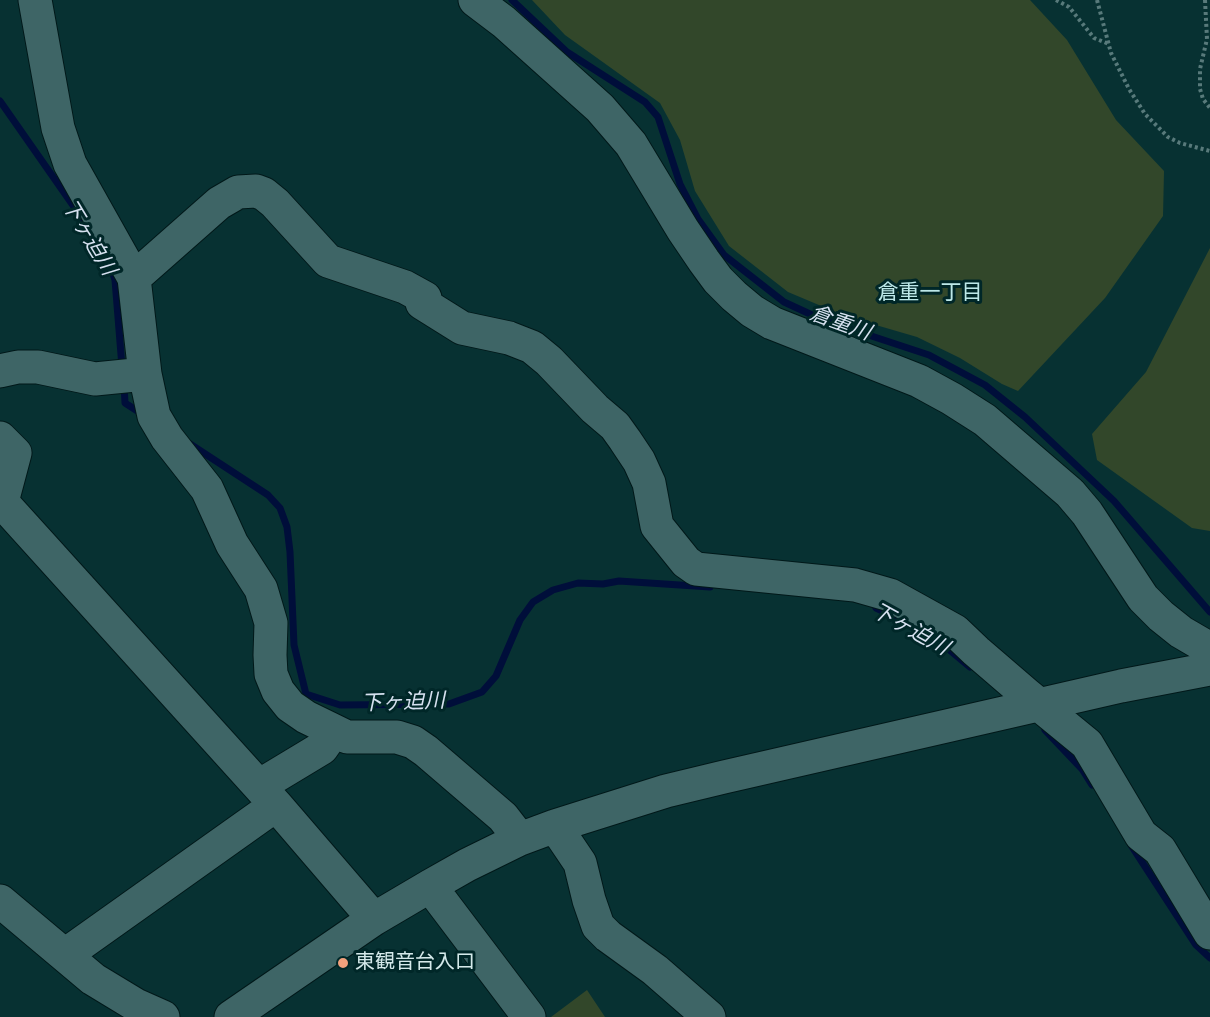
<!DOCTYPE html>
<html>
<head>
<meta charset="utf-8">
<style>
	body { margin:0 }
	canvas { display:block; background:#073132 }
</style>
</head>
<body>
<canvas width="1210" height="1017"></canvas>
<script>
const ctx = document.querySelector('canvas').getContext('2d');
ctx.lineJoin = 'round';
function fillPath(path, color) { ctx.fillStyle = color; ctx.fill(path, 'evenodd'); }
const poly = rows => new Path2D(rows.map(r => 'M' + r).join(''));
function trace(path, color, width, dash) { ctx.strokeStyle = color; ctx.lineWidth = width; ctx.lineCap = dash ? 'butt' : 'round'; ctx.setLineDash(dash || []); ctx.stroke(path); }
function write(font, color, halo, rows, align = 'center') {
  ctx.font = font + ' "DejaVu Sans","Noto Sans JP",sans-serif'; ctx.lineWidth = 6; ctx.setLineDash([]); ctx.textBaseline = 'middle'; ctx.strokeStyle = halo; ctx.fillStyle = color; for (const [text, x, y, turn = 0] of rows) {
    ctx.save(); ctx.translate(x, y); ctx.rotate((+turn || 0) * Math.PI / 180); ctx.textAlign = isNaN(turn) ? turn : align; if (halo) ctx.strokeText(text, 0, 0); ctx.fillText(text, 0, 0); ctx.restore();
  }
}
fillPath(poly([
	[532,0,1030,0,1067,40,1116,120,1164,171,1163,216,1105,298,1018,391,1002,384,960,358,917,337,845,316,788,292,729,246,695,191,680,140,660,103,565,35],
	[1210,248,1210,531,1192,528,1097,460,1092,434,1146,372],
	[587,990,605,1017,551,1017]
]), '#32472a');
trace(poly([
	[512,0,567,52,645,102,658,117,680,184,698,219,724,255,784,302,823,320,929,355,985,385,1025,417,1114,501,1210,612],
	[0,101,86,224],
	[111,268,115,280,122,367],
	[124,384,125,403,142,414],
	[190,444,268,495,280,508,287,527,290,552,294,645,306,694,340,705,449,704,482,692,496,676,520,620,533,602,553,590,578,583,603,584,619,581,710,587],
	[876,608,910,624,946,647,970,667],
	[1045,730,1082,769,1092,785],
	[1131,845,1196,945,1210,958]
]), '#000e3a', 7);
const minor = poly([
	[35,0,58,128,70,164,134,278,145,374,154,416,167,438,207,489,232,544,261,589,271,623,270,655,271,674,278,691,290,706,306,717,347,737,397,737,413,742,426,751,503,817,520,839],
	[475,0,504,22,600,108,631,144,683,230,704,261,718,280,734,296,752,311,772,323,919,381,952,399,985,420,1070,493,1087,513,1143,598,1161,616,1181,632,1210,649],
	[134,278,219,203,238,192,256,191,264,194,275,203,328,261,405,287,425,298,422,303,462,328,509,338,532,347,549,361,595,409,615,426,625,440,639,461,649,483,657,526,686,562,696,569,855,585,890,595,955,631,976,651,1026,694,1087,744,1141,835,1160,850,1210,933],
	[0,371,18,367,38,367,95,379,145,374],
	[0,438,15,453,2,502],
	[0,504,2,502,276,805,374,919],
	[259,786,322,748,334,731],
	[555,826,580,863,589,900,598,926,608,936,655,970,709,1017],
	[430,886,529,1017],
	[0,901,93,979,136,1005,163,1017],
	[65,955,276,805],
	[231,1017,374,919,430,886,467,865,520,839,555,826,666,791,724,777,1121,686,1210,669]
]);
trace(minor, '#001819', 35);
trace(poly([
	[1056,0,1069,7,1094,38,1109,44],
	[1097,0,1111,53,1129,89,1145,114,1168,137,1180,143,1210,151],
	[1205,0,1207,39,1200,69,1200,89,1203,99,1210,108]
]), '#587a7b', 4, [3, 3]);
trace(minor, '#3e6566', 33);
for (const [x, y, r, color] of [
	[343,963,6,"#f1a17d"]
]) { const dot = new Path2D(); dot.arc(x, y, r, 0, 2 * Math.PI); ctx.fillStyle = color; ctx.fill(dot); trace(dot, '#002728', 2); }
write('20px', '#d4e9ea', '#002728', [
	["東観音台入口",355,963]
], 'left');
write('italic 21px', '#d6e1f0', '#002728', [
	["下ヶ迫川",88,238,59],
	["倉重川",840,324,20],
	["下ヶ迫川",910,630,29],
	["下ヶ迫川",403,703,-2]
]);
write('21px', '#bde8e8', '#002728', [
	["倉重一丁目",930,294]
]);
</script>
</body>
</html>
